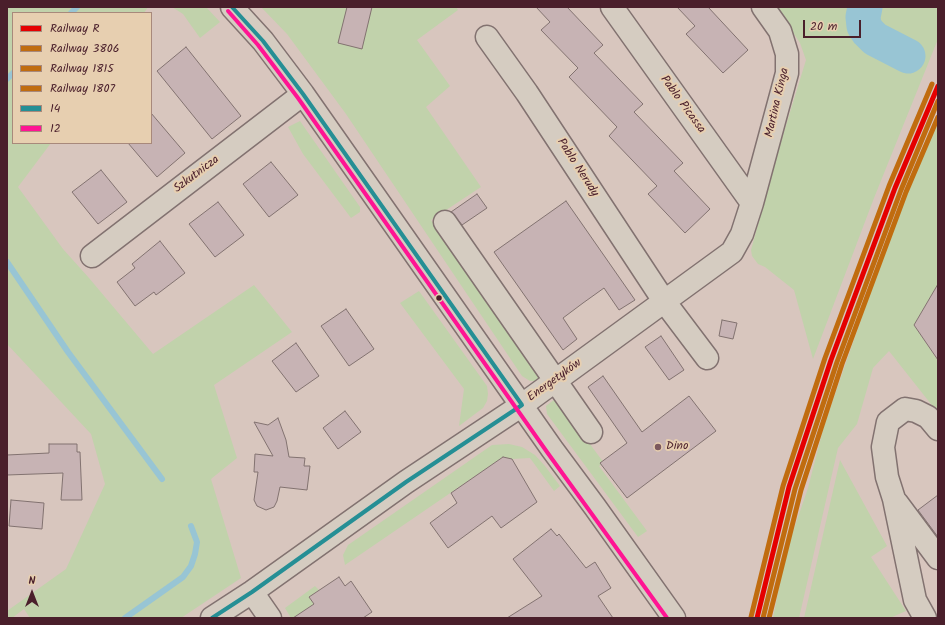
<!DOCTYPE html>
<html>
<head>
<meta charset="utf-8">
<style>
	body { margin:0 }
	#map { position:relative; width:945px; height:625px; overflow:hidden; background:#d8c6be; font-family:Kalam,sans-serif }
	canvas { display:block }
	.frame { position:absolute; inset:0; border:8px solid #4a1f2b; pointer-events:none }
	.legend { position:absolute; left:12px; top:12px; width:140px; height:132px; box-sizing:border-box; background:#e7cfb0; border:1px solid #a8897b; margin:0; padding:5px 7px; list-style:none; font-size:12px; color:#4a1f2b }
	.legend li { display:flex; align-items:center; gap:8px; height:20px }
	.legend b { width:20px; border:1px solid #a8897b }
	.north { position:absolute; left:12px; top:573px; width:40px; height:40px; -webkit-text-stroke:3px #e7cfb0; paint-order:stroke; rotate:0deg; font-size:11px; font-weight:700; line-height:16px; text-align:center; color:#4a1f2b }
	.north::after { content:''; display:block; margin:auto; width:14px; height:18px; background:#4a1f2b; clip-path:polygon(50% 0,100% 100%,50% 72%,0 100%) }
	.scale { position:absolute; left:803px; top:20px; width:58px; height:18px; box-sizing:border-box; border:2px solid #4a1f2b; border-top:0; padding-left:5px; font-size:12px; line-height:14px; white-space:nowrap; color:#4a1f2b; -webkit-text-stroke:3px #e7cfb0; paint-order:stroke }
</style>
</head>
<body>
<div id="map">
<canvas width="945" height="625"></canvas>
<div class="frame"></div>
<ul class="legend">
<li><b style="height:5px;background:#e50000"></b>Railway R</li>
<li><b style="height:5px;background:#c06c0f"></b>Railway 3806</li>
<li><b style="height:5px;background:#c06c0f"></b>Railway 1815</li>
<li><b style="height:5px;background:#c06c0f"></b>Railway 1807</li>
<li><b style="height:5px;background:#258f95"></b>14</li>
<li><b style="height:5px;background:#ff1493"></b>12</li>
</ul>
<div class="north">N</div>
<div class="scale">20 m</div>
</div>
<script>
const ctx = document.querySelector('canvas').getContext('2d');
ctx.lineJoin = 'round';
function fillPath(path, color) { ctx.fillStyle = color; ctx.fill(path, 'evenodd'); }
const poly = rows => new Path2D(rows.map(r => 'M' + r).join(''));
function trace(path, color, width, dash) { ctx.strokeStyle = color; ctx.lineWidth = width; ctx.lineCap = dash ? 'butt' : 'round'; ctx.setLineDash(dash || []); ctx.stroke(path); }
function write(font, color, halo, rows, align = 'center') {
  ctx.font = font + ' Kalam,sans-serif'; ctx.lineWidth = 4; ctx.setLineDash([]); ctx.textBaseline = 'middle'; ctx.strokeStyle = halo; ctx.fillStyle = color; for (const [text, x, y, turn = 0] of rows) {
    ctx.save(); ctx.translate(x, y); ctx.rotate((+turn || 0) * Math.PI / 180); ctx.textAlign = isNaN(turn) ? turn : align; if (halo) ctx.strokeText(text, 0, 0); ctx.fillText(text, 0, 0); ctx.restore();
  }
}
fillPath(poly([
	[7,7,148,7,144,13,13,13,13,143,51,143,18,187,63,249,89,278,153,354,254,285,292,332,214,385,237,458,211,479,241,578,181,618,30,618,24,609,12,618,7,618,7,611,66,569,105,484,91,434,7,344],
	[172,7,206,7,220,22,200,38,183,14],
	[261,7,456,7,458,10,417,40,450,86,426,107,481,187,431,220,539,374,537,381,530,381,522,376,346,114,287,34],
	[776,7,938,7,938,39,874,198,813,359,794,290,765,267,758,264,752,256,751,250,776,158,806,60,800,43],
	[300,121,360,207,360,212,351,218,303,154,288,127],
	[938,122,938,284,914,325,938,361,938,413,889,351,873,368,857,424,838,448,799,618,773,618,786,552,808,488,824,426,872,288,914,175],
	[419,291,487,386,488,394,487,401,483,408,459,426,464,389,400,303],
	[555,399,558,401,604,463,599,466,647,531,638,537,547,414,546,406],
	[509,444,522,447,535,455,545,466,560,486,554,491,530,458,512,459,503,457,345,565,343,555,348,545,492,445],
	[840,460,887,546,871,557,906,611,890,618,804,618],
	[315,586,319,590,309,597,314,604,293,618,291,618,285,608]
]), '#c1d2ab');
trace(poly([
	[71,13,77,7],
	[7,79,13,73],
	[7,262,68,352,162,479],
	[125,618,183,577,191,566,195,554,197,542,191,526]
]), '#98c5d4', 6);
trace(poly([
	[865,7,863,17,864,26,868,32,875,39,908,56]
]), '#98c5d4', 35);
const building = poly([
	[347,7,372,7,362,49,338,43,347,7],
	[536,7,567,7,603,45,594,53,643,104,634,112,683,163,674,171,710,209,685,233,648,194,657,186,609,136,617,127,569,77,578,68,541,30,550,22,536,7],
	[677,7,708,7,748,50,723,73,686,34,695,26,677,7],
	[186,47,241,116,212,139,157,71,186,47],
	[151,113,185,153,157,177,128,143,151,143,151,113],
	[271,162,298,195,269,217,243,184,271,162],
	[101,170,127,202,98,224,72,192,101,170],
	[477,194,487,208,462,225,451,212,477,194],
	[566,201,635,300,619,310,604,288,583,303,563,318,577,339,563,350,494,252,566,201],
	[218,202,244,235,215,257,189,224,218,202],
	[160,241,185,273,156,295,154,292,135,306,117,282,135,268,132,264,160,241],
	[938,284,938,360,914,325,938,284],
	[346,309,374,349,349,366,321,326,346,309],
	[722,320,737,323,733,339,719,336,722,320],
	[661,336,684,370,669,380,645,347,661,336],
	[296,343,319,376,296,392,272,361,296,343],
	[603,376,642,432,689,396,716,431,627,498,600,463,627,443,588,387,603,376],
	[345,411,361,432,338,449,323,428,345,411],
	[278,418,286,440,289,457,305,458,304,466,310,466,307,490,280,487,277,501,274,507,266,510,257,506,254,500,258,472,254,472,255,454,273,456,254,422,268,425,278,418],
	[49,444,77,444,77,452,80,452,82,500,61,500,63,473,7,475,7,455,49,453,49,444],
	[503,457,512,459,537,502,501,528,492,516,448,548,430,523,457,503,451,493,503,457],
	[938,495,938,537,918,510,938,495],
	[11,500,44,503,42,529,9,526,11,500],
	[551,529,557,536,559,534,586,568,595,562,611,588,598,596,613,618,507,618,542,596,513,559,551,529],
	[339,577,345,586,351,581,372,612,363,618,293,618,314,604,309,597,339,577]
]);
fillPath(building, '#c7b3b4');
trace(building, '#827270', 1);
const minor = poly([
	[232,7,263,41,303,94,552,449,595,507,674,618],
	[612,7,752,203],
	[487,37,527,93,664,301,707,358],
	[445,222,591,432],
	[92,256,303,94],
	[897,503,938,558],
	[252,592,270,618],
	[212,618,252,592,406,482,522,405,732,252,742,234,752,203,787,73,787,54,780,31,763,7],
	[925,618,915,600,894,499,887,477,883,447,888,422,905,409,916,411,928,417,938,429]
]);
trace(minor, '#827270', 25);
trace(minor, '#d5ccc1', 22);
trace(poly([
	[212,618,252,592,406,482,522,405,303,94,263,41,232,7]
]), '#258f95', 4);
trace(poly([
	[228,11,258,45,298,98,547,452,667,618]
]), '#ff1493', 4);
trace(poly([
	[757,618,789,487,831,360,895,188,938,86]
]), '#e50000', 5);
trace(poly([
	[763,618,795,489,837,362,901,190,938,101]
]), '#c06c0f', 5);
trace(poly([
	[751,617,783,486,825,358,889,186,932,84]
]), '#c06c0f', 5);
trace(poly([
	[769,618,801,490,842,364,906,192,938,117]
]), '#c06c0f', 5);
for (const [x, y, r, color] of [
	[439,298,3.5,"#4a1f2b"],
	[658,447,4,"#7c595e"]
]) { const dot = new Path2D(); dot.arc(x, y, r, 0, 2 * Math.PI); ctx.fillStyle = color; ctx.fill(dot); trace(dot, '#e7cfb0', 1.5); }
write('12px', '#4a1f2b', '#e7cfb0', [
	["Martina Kinga",778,103,-77],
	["Pablo Picassa",682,105,54],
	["Pablo Nerudy",577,168,57],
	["Szkutnicza",197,175,-37],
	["Energetyków",555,381,-36]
]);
write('12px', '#4a1f2b', '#e7cfb0', [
	["Dino",666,447]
], 'left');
</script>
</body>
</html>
